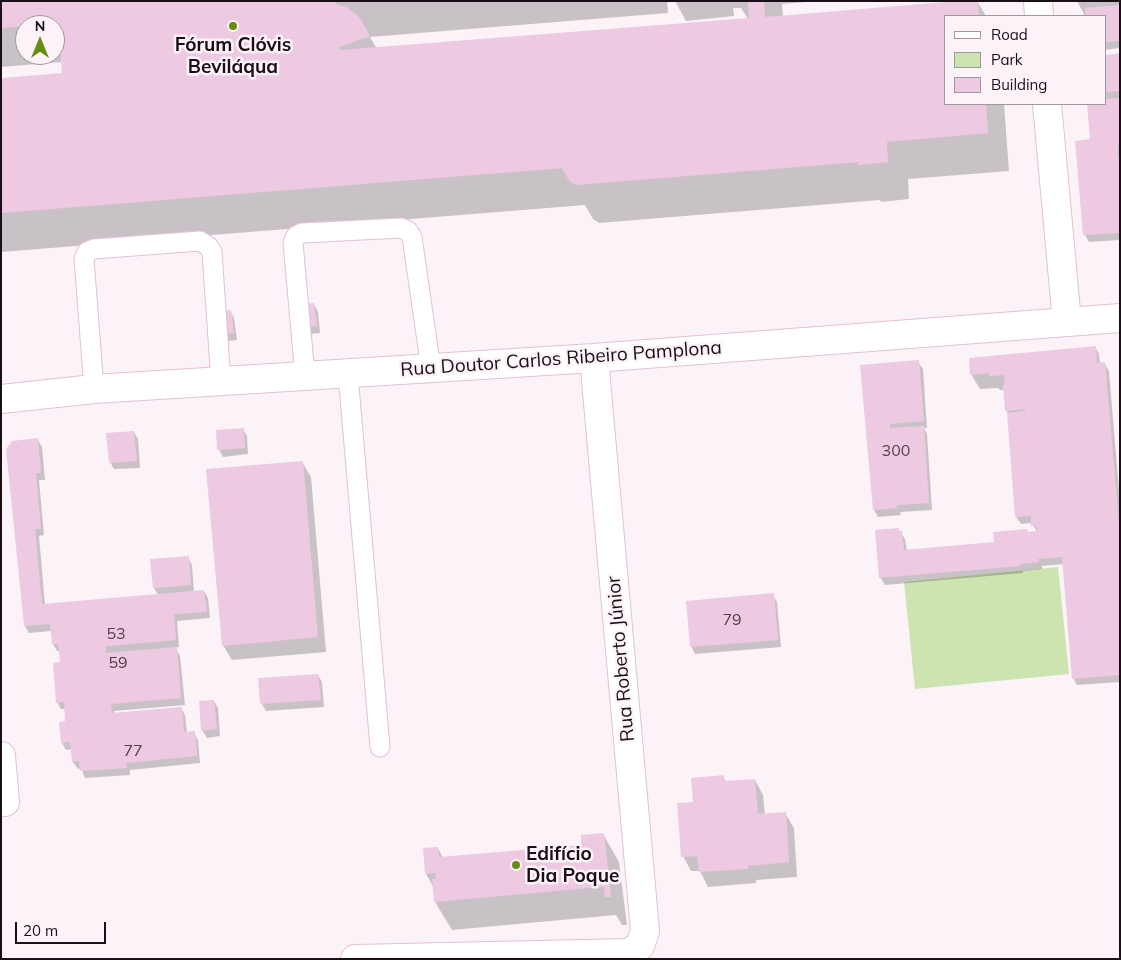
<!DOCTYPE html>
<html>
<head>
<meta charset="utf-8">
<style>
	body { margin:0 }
	#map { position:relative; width:1121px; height:960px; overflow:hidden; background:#fbf3f8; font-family:Mulish,sans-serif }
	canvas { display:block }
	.frame { position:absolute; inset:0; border:2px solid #1b0f17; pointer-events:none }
	.legend { position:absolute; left:944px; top:15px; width:162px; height:90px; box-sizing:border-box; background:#fbf3f8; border:1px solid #a1989e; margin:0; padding:6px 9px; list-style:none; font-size:15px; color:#1b0f17 }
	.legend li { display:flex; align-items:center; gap:10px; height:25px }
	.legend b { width:25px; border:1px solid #a1989e }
	.north { position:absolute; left:15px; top:15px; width:50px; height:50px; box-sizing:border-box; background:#fbf3f8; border:1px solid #a1989e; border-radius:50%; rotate:0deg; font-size:14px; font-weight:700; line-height:20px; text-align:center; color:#1b0f17 }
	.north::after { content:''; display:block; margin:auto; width:18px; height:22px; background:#688b11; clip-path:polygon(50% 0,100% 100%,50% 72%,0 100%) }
	.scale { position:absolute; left:15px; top:922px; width:91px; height:22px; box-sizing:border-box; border:2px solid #1b0f17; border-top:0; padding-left:6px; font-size:15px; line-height:18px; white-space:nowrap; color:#1b0f17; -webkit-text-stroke:4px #fbf3f8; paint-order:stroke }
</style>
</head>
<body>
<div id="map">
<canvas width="1121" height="960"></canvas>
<div class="frame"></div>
<ul class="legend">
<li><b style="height:6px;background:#fff"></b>Road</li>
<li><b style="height:14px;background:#cee4b0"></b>Park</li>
<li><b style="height:14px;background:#edcae1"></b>Building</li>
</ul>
<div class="north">N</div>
<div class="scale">20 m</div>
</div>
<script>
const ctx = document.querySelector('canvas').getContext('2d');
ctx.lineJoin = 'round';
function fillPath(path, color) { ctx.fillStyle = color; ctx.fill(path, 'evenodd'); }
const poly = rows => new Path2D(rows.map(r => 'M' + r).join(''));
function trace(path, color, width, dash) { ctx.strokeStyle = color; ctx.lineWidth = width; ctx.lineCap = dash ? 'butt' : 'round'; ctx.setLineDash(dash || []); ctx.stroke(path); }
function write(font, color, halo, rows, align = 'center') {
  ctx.font = font + ' Mulish,sans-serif'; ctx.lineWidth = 5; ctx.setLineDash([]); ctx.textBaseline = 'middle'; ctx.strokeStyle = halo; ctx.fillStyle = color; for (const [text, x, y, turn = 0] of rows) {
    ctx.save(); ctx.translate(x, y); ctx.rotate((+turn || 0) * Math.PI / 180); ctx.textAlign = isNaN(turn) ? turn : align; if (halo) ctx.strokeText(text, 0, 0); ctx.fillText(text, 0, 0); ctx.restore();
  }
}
fillPath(poly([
	[1058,567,1069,674,915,689,904,582]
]), '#cee4b0');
fillPath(poly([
	[1,1,667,1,668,13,370,37,377,49,748,19,741,8,733,8,734,16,686,21,675,1,818,1,782,4,783,17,977,1,986,16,945,16,945,104,1004,104,1009,171,908,179,909,199,881,202,880,200,599,223,593,219,585,205,1,252,1,79,64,74,62,62,1,67],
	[25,25,55,25,55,55,25,55],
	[1077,1,1120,1,1120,48,1105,50,1105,16,1085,16],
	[1120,55,1120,240,1089,242,1085,235,1092,140,1088,104,1105,104,1105,56],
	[314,304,318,312,320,333,301,335],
	[230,311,234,318,237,340,218,342],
	[1095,347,1099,354,1100,364,1105,364,1109,371,1120,503,1120,682,1077,685,1073,678,1064,564,1042,566,1042,569,1023,571,1023,573,885,585,880,577,898,529,905,539,907,551,996,543,1037,532,1032,523,1021,524,1016,517,1009,415,1006,410,1004,390,1000,390,998,388,980,389,971,374],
	[918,362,923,369,927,428,924,428,927,434,932,510,900,512,901,515,878,517,874,510,861,366],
	[243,429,247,436,248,454,223,457,219,450],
	[134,432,138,439,140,468,114,469,110,462],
	[38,440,42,447,45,480,39,480,44,535,39,536,45,605,158,595,154,588,188,558,192,565,194,592,204,591,208,598,210,618,177,621,179,647,175,647,180,656,185,705,114,711,115,714,181,708,185,715,187,733,194,733,198,740,200,763,130,770,130,775,85,778,81,768,78,769,73,762,72,749,66,750,62,743,67,722,65,709,61,709,57,702,61,664,60,651,57,651,53,644,51,631,29,633,25,626],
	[302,462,311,477,326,652,232,660,223,645],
	[773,595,777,602,781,647,695,654,691,646],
	[318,675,322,682,324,707,266,711,262,704],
	[214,701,218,708,220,736,207,738,202,730],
	[723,776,726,782,755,780,763,795,765,815,785,813,794,828,797,877,756,880,756,883,708,887,700,871,691,871,683,856,694,804],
	[603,834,619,862,627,925,622,925,616,915,452,930,435,902,434,888,426,874,424,849,438,848,443,858,583,846]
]), '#0003');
fillPath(poly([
	[1,1,335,1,336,4,348,8,360,18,370,36,340,47,340,50,749,18,748,1,764,1,765,17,957,1,978,1,979,16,945,16,945,104,986,104,988,133,887,142,888,162,858,165,858,162,577,185,570,182,562,168,1,213,1,78,62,73,58,23,1,28],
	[1120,5,1120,41,1105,42,1105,16,1086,16,1085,8],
	[1120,53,1120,91,1105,92,1105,55],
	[1120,98,1120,145,1118,145,1118,158,1120,158,1120,233,1083,235,1075,141,1090,139,1087,104,1105,104,1105,99],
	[314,303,317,326,296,328,293,305],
	[231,310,234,333,212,335,210,312],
	[1096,346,1097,363,1105,362,1120,535,1120,675,1072,679,1062,557,1038,559,1039,562,1020,564,1020,566,879,578,875,530,899,528,899,531,902,531,904,550,994,542,993,532,1027,529,1028,532,1037,531,1036,526,1031,526,1031,516,1015,517,1007,413,1025,411,1025,409,1005,411,1003,385,1005,385,1004,375,990,376,989,373,970,375,969,358],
	[919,360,924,421,890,424,890,428,924,426,929,503,897,505,897,508,873,510,860,365],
	[244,428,245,448,217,450,216,430],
	[134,431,137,461,109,463,106,433],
	[38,438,41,473,36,473,41,529,35,529,42,604,204,590,207,612,174,614,176,640,106,646,106,653,177,647,181,698,111,704,112,713,182,707,184,732,195,731,197,756,126,763,127,768,80,771,79,761,72,762,70,742,61,743,59,722,65,721,64,702,56,703,53,663,60,662,58,644,52,644,50,624,24,626,6,449,12,441],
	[303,461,318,637,222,646,206,469],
	[189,556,191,585,153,588,150,559],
	[774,593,778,640,690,647,686,601],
	[318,674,321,700,260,704,258,678],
	[214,700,217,729,201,731,199,701],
	[724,775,724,781,755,779,758,814,786,812,789,862,748,866,748,869,699,872,697,856,681,857,677,803,693,802,691,778],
	[604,833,611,897,605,897,604,887,600,887,434,902,432,879,436,879,435,873,425,874,423,848,438,847,439,857,581,845,581,835]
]), '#edcae1');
const lane = poly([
	[348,374,380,747],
	[305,376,293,243,296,236,302,233,401,228,408,231,412,237,431,369],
	[94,389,84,259,87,252,94,249,200,241,208,246,212,252,221,382]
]);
const street = poly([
	[1038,1,1039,16],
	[1047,104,1067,322],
	[594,358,645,931,640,946,628,953],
	[1,399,94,389,594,358,1120,318],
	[1,756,5,802],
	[355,959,628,953]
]);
trace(lane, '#e3c0d6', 21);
trace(street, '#e3c0d6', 30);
trace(lane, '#fff', 19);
trace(street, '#fff', 28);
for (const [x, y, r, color] of [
	[233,26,5,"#688b11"],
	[516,865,5,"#688b11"]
]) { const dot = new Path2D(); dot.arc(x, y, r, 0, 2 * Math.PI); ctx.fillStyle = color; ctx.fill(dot); trace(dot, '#fbf3f8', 2); }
write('16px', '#503e4a', null, [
	["300",896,451],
	["79",732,620],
	["53",116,634],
	["59",118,663],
	["77",133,751]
]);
write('bold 19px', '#1b0f17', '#fbf3f8', [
	["Fórum Clóvis",233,45],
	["Beviláqua",233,67],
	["Edifício",526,854,"left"],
	["Dia Poque",526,876,"left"]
]);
write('19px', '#1b0f17', '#fbf3f8', [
	["Rua Doutor Carlos Ribeiro Pamplona",561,359,-4],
	["Rua Roberto Júnior",621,659,-95]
]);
</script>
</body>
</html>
